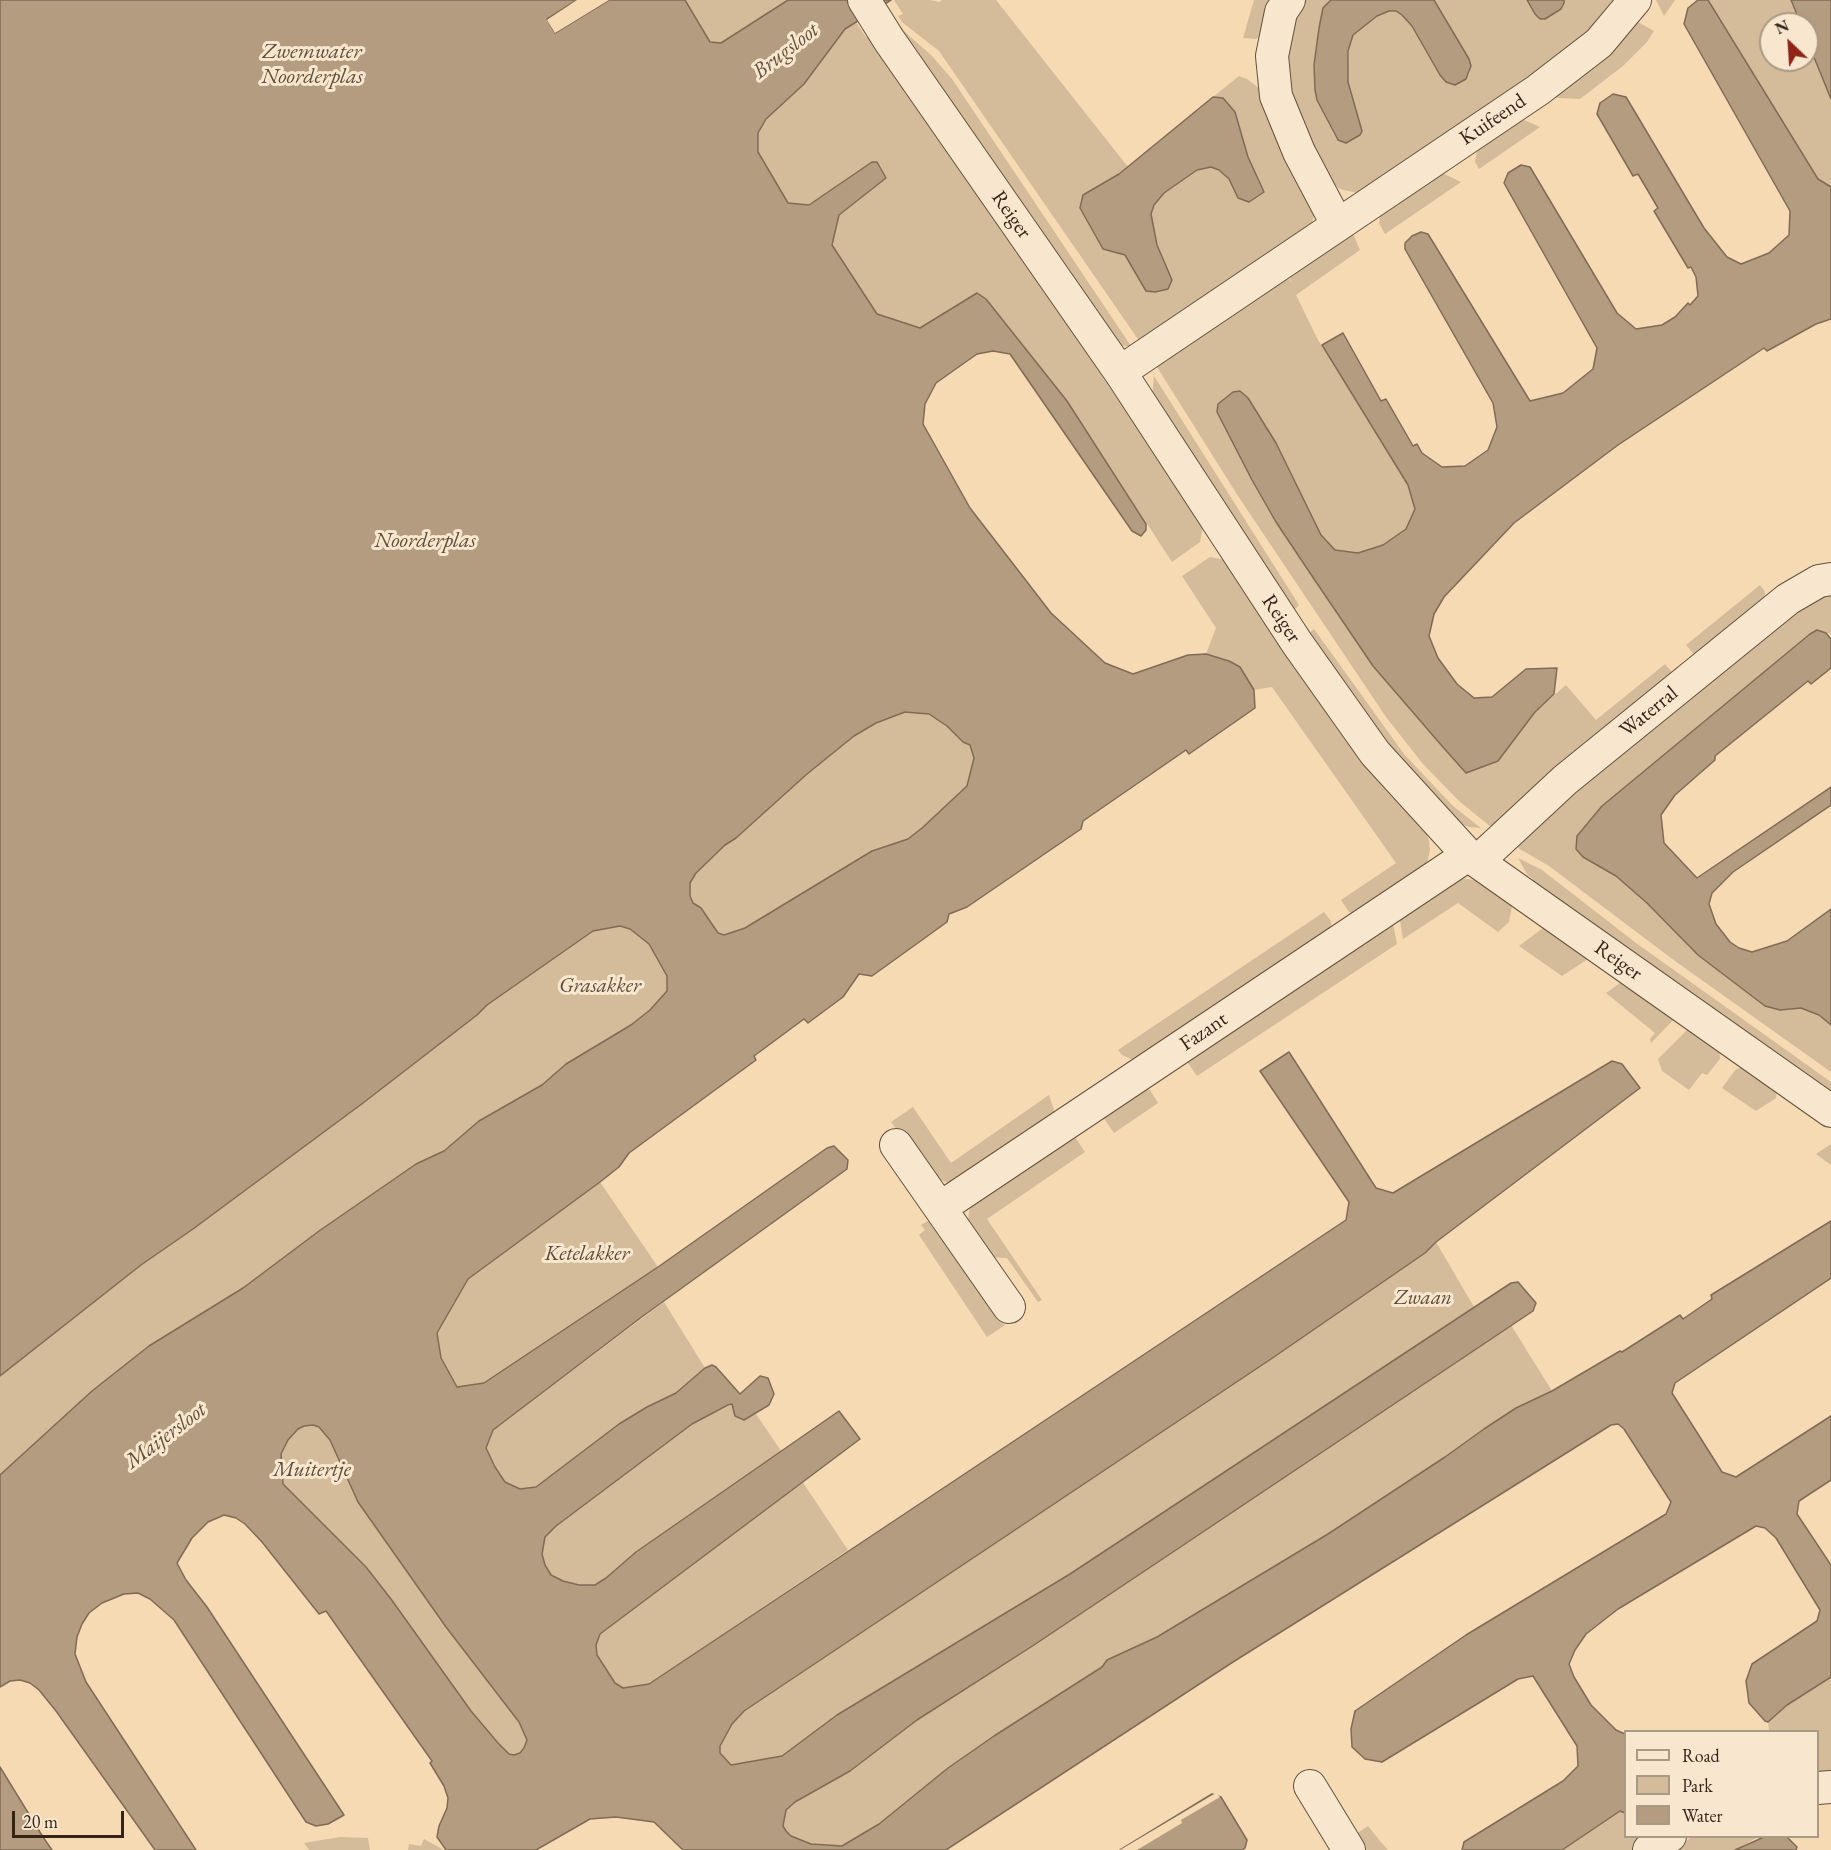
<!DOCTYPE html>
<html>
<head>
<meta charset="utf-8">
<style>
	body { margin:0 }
	#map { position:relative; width:1831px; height:1850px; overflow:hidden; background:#f5dab4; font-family:"EB Garamond",serif }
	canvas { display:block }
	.legend { position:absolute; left:1624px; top:1730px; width:195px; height:108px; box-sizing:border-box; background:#f8e7ce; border:2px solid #aa9985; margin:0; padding:8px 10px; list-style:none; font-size:18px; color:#342417 }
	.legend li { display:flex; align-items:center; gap:12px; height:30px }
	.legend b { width:30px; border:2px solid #aa9985 }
	.north { position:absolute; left:1759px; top:12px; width:60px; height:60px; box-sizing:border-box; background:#f8e7ce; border:2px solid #aa9985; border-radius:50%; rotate:335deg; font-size:16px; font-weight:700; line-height:24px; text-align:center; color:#342417 }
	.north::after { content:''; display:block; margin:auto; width:21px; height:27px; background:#8f2418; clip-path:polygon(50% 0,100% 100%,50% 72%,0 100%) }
	.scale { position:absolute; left:12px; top:1811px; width:112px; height:27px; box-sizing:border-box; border:3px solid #342417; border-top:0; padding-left:8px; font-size:18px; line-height:21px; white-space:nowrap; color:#342417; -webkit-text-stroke:4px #f8e7ce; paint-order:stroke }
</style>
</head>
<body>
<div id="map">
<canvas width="1831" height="1850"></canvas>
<ul class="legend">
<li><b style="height:8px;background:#f8e7ce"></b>Road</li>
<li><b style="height:16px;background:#d4bb99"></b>Park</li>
<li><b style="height:16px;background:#b39c7f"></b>Water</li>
</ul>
<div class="north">N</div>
<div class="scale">20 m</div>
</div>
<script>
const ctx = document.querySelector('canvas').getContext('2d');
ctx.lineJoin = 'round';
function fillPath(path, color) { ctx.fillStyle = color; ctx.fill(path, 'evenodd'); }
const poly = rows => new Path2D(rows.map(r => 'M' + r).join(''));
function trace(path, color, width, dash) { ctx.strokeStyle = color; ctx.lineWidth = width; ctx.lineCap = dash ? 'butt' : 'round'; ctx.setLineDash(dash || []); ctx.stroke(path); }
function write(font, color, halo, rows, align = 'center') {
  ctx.font = font + ' "EB Garamond",serif'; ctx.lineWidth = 6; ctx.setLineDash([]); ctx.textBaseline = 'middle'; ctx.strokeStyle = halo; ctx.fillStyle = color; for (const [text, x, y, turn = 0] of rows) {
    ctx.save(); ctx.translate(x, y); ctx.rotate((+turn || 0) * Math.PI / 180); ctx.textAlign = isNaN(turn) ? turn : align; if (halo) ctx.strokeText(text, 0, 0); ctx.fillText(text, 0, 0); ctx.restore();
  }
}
fillPath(poly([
	[685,0,788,0,721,43,710,42],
	[894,0,930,0,939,2,942,0,996,0,1128,167,1119,174,1125,255,1146,291,1169,273,1157,245,1151,214,1154,205,1164,193,1197,170,1211,167,1219,170,1229,179,1238,198,1263,192,1248,157,1235,112,1223,99,1213,97,1239,76,1247,79,1264,92,1315,212,1311,226,1142,345,939,51,902,22,898,16,903,14],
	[1254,0,1278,0,1267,33,1256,39,1243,38],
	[1304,0,1331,0,1323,8,1319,28,1315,90,1317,100,1335,137,1346,143,1360,135,1357,111,1349,90,1347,74,1350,40,1353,35,1377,16,1389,11,1396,11,1402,15,1412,26,1446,82,1455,85,1466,79,1470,73,1469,59,1434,0,1527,0,1536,14,1564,3,1564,0,1620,0,1591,33,1557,59,1366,190,1357,193,1340,189,1330,180,1303,137,1286,80,1288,50,1293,25],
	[1656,0,1675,0,1664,16],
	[1708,0,1791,0,1801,24,1771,24,1771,60,1807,60,1807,40,1831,99,1831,187,1818,179],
	[895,19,905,32,932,56,952,79,1131,346,1120,346,894,20],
	[1636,21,1654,31,1647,42,1623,66,1580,99,1557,98,1553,92],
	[856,22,866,37,872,34,1025,261,1203,527,1200,542,1172,562,1067,401,1022,344,977,293,920,328,877,314,832,246,839,215,886,178,872,162,809,205,788,203,757,152,758,133,766,119,804,84,845,29],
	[1517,117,1540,127,1479,169,1475,162,1477,150],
	[1438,171,1461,182,1385,234,1379,223,1381,212],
	[1350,233,1354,236,1360,250,1296,295,1318,340,1408,485,1415,509,1406,529,1383,545,1358,553,1335,550,1321,535,1276,443,1248,398,1217,412,1276,522,1373,666,1442,746,1466,773,1498,760,1535,712,1566,685,1596,720,1665,664,1672,672,1671,681,1491,827,1459,801,1423,764,1386,717,1238,496,1157,367,1288,277,1292,284,1289,276],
	[1154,376,1299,605,1292,612,1152,398],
	[1210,557,1225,560,1359,757,1391,796,1425,831,1429,840,1430,850,1426,868,1359,915,1349,912,1341,900,1396,863,1272,687,1254,690,1240,667,1229,661,1206,654,1216,628,1182,576],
	[1760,585,1764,590,1767,601,1698,659,1686,645],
	[1825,595,1831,595,1831,634,1817,630,1810,634,1602,806,1577,835,1576,849,1583,857,1616,876,1647,903,1698,955,1765,1006,1780,1010,1801,1008,1819,1015,1831,1025,1831,1072,1675,961,1549,866,1518,848,1524,832,1798,608],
	[1314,629,1404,754,1453,806,1481,828,1469,827,1456,822,1416,786,1308,634],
	[905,712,929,714,947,726,963,742,970,745,974,758,967,786,922,828,908,839,872,851,745,928,724,935,718,933,701,908,693,903,690,896,690,883,696,873,725,845,736,838,807,774,854,736,876,723],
	[1518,858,1542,870,1636,943,1831,1082,1831,1095,1531,882,1533,879,1527,874],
	[1460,878,1481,881,1513,901,1509,922,1498,932,1458,903,1403,939,1399,915],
	[1324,912,1331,921,1332,934,1140,1063,1122,1055,1118,1050],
	[1392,919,1397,944,1197,1076,1188,1063,1189,1055],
	[1547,925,1591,957,1562,976,1519,946],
	[620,926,630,929,649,944,667,976,667,991,650,1010,631,1025,566,1064,542,1085,479,1121,444,1151,416,1164,319,1231,243,1288,149,1346,92,1391,0,1475,0,1376,141,1265,193,1229,363,1103,477,1015,487,1005,593,931],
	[1624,980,1676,1017,1651,1043,1650,1039,1655,1033,1606,993],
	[1690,1027,1719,1048,1720,1059,1707,1075,1702,1073,1689,1090,1662,1071,1658,1059],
	[1745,1067,1777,1088,1776,1098,1756,1111,1722,1088,1736,1069],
	[1142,1088,1150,1090,1158,1103,1114,1133,1103,1117],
	[1049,1095,1057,1119,957,1183,948,1183,934,1177,891,1122,913,1107,951,1163],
	[1073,1134,1085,1152,987,1219,1042,1300,1038,1302,1007,1258,987,1257,968,1220,969,1212,972,1203],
	[1831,1144,1831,1165,1816,1154],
	[600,1182,658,1267,484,1383,457,1387,441,1358,437,1333,468,1279],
	[933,1218,1005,1325,987,1337,919,1235,925,1230,921,1225],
	[1436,1242,1474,1307,1070,1574,837,1715,782,1756,730,1765,720,1753,720,1746,732,1724,744,1711,1271,1359,1425,1253],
	[664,1302,705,1368,676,1393,647,1407,619,1424,536,1487,520,1489,506,1482,495,1467,486,1448,493,1430],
	[1511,1325,1552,1391,1516,1408,1484,1429,1445,1457,1328,1534,1157,1637,1107,1660,1102,1667,994,1736,948,1768,879,1824,842,1846,811,1844,791,1836,786,1831,783,1826,786,1810,795,1802,850,1771,917,1720,1034,1645],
	[733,1404,744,1420,756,1414,781,1451,636,1552,606,1578,595,1585,579,1585,563,1581,551,1575,545,1565,542,1554,545,1537,556,1526,692,1424],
	[313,1425,319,1427,330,1440,358,1502,446,1627,519,1722,527,1740,524,1748,520,1753,514,1755,509,1754,498,1743,471,1711,391,1599,366,1567,283,1484,281,1454,287,1440,298,1429,304,1426],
	[802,1481,848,1550,649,1684,623,1688,615,1683,597,1655,596,1645,600,1634],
	[1831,1677,1831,1777,1818,1778,1818,1732,1769,1731,1768,1722,1787,1705],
	[1620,1811,1625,1813,1626,1836,1653,1837,1632,1850,1562,1850],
	[1368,1826,1380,1841,1388,1850,1362,1850,1353,1836],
	[340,1837,368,1838,370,1850,309,1850,304,1843],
	[1692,1837,1758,1837,1735,1850,1671,1850],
	[424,1839,444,1850,408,1850,409,1844,421,1846]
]), '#d4bb99');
const water = poly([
	[0,0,577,0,547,19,555,33,609,0,685,0,710,42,721,43,788,0,891,0,845,29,804,84,766,119,758,133,758,152,788,203,809,205,872,162,877,162,886,178,839,215,832,245,877,314,920,328,977,293,986,299,1067,401,1146,524,1146,530,1141,536,1132,531,1010,354,993,351,977,354,936,383,925,404,923,424,970,508,1051,613,1105,663,1133,674,1188,655,1206,654,1229,661,1240,667,1254,690,1255,708,1189,754,1186,750,1083,821,1081,829,967,907,949,914,947,922,872,976,859,974,843,997,808,1023,804,1019,754,1056,756,1060,629,1153,619,1167,600,1182,468,1279,437,1333,441,1358,457,1387,484,1383,658,1267,827,1148,834,1146,848,1160,847,1169,643,1316,493,1430,486,1448,495,1467,505,1482,520,1489,536,1487,619,1424,647,1407,676,1393,705,1368,712,1365,716,1367,740,1394,760,1376,768,1378,774,1394,769,1405,744,1420,735,1416,732,1404,728,1405,692,1424,556,1526,545,1537,542,1554,545,1565,551,1575,563,1581,579,1585,595,1585,606,1578,636,1552,839,1411,860,1439,600,1634,596,1645,597,1655,615,1683,623,1688,649,1684,1346,1220,1349,1202,1260,1071,1289,1052,1376,1188,1393,1193,1612,1061,1622,1064,1640,1088,1436,1242,1425,1253,1271,1359,744,1711,732,1724,720,1746,720,1753,731,1765,782,1756,837,1715,1070,1574,1511,1283,1518,1282,1536,1303,1533,1311,1034,1645,917,1720,850,1771,795,1802,786,1810,783,1826,786,1831,791,1836,811,1844,842,1846,879,1824,948,1768,994,1736,1102,1667,1107,1660,1157,1637,1328,1534,1445,1457,1484,1429,1516,1408,1552,1391,1620,1351,1622,1352,1680,1315,1683,1319,1712,1299,1711,1295,1831,1221,1831,1278,1675,1383,1672,1393,1722,1472,1736,1477,1831,1416,1831,1480,1799,1501,1797,1514,1831,1565,1831,1677,1787,1705,1768,1722,1765,1721,1749,1703,1746,1681,1752,1664,1817,1621,1820,1610,1776,1538,1765,1528,1756,1526,1618,1609,1586,1634,1575,1650,1569,1664,1574,1677,1591,1705,1616,1730,1625,1734,1625,1813,1620,1811,1562,1850,1462,1850,1464,1842,1563,1781,1578,1766,1577,1746,1533,1676,1518,1679,1382,1762,1365,1759,1352,1747,1351,1729,1355,1711,1466,1635,1666,1514,1671,1502,1624,1429,1618,1424,1611,1425,1233,1662,946,1850,683,1850,654,1822,616,1817,590,1819,536,1850,446,1850,437,1837,439,1826,447,1808,448,1798,444,1786,430,1763,432,1761,326,1611,319,1614,262,1542,245,1524,236,1518,224,1515,208,1522,192,1538,177,1563,186,1580,207,1607,344,1815,328,1824,316,1826,306,1822,174,1620,150,1599,138,1593,124,1594,102,1603,89,1613,82,1624,77,1637,75,1654,86,1682,196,1850,155,1850,56,1711,39,1690,30,1683,20,1680,10,1681,0,1687,0,1475,92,1391,149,1346,243,1288,319,1231,416,1164,444,1151,479,1121,542,1085,566,1064,631,1025,650,1010,667,991,667,976,649,944,630,929,620,926,593,931,487,1005,477,1015,363,1103,193,1229,141,1265,0,1376,0,0],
	[905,712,929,714,947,726,963,742,970,745,974,758,967,786,922,828,908,839,872,851,745,928,724,935,718,933,701,908,693,903,690,896,690,883,696,873,725,845,736,838,807,774,854,736,876,723,905,712],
	[313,1425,319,1427,330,1440,358,1502,446,1627,519,1722,527,1740,524,1748,520,1753,514,1755,509,1754,498,1743,471,1711,391,1599,366,1567,283,1484,281,1454,288,1440,298,1429,304,1426,313,1425],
	[1331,0,1434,0,1469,59,1471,66,1466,79,1455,85,1446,82,1440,75,1412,26,1402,15,1396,11,1389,11,1377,16,1353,35,1348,51,1348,82,1362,131,1360,135,1346,143,1338,140,1317,100,1315,90,1314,65,1319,28,1323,8,1331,0],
	[1527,0,1564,0,1564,3,1561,9,1545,19,1540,19,1535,14,1527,0],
	[1698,0,1708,0,1818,179,1831,187,1831,319,1816,324,1767,351,1764,348,1618,445,1514,523,1444,597,1434,614,1429,636,1438,658,1457,684,1474,698,1492,697,1526,669,1557,668,1554,694,1535,712,1498,761,1466,773,1442,746,1373,666,1310,573,1276,522,1252,480,1217,412,1218,404,1233,392,1240,391,1248,398,1276,443,1321,535,1335,550,1358,553,1383,545,1406,529,1415,509,1408,485,1322,345,1343,333,1381,401,1386,399,1413,446,1417,444,1422,453,1442,467,1465,466,1488,450,1497,427,1493,403,1405,249,1405,243,1412,236,1421,232,1428,234,1530,401,1563,393,1593,369,1597,348,1504,183,1508,173,1521,165,1530,167,1617,313,1636,329,1662,325,1675,317,1688,303,1690,305,1698,296,1696,277,1691,267,1688,268,1654,211,1658,208,1638,174,1633,176,1597,114,1600,103,1613,94,1626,97,1704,228,1727,257,1741,264,1769,253,1789,235,1790,211,1684,24,1688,8,1698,0],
	[1791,0,1831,0,1831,99,1807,40,1807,24,1801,24,1791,0],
	[1213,97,1223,98,1235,112,1248,157,1264,192,1249,202,1238,198,1229,179,1219,170,1211,167,1197,170,1164,193,1154,205,1151,214,1157,245,1172,280,1168,289,1155,292,1146,291,1125,255,1103,249,1080,208,1083,195,1119,174,1213,97],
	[1817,630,1826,633,1831,639,1831,668,1811,684,1808,681,1715,756,1715,760,1675,795,1661,815,1664,843,1697,878,1831,787,1831,805,1733,872,1712,893,1709,904,1716,924,1730,942,1739,948,1752,952,1787,941,1831,909,1831,1025,1819,1015,1801,1008,1780,1010,1765,1006,1698,955,1647,903,1616,876,1583,857,1576,849,1577,836,1602,806,1810,634,1817,630],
	[0,1767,43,1837,52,1850,0,1850,0,1767],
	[1212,1794,1221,1797,1247,1840,1245,1848,1242,1850,1120,1850,1212,1794],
	[1764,1837,1787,1837,1797,1847,1796,1850,1735,1850,1764,1837]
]);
fillPath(water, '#b39c7f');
trace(water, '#806c55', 1.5);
fillPath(poly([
	[577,0,580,0,551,20,556,29,603,0,609,0,555,33,547,20],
	[1216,1793,1220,1797,1181,1820,1182,1823,1137,1850,1120,1850]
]), '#f5dab4');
const street = poly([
	[864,0,889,40,1120,372,1297,643,1375,753,1468,855,1831,1111],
	[1289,0,1281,12,1272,56,1276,96,1299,152,1337,224],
	[1120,372,1538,90,1599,43,1635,0],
	[1478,861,1565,780,1788,599,1819,581,1831,579],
	[896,1145,1009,1307],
	[940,1208,1468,855],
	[1310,1786,1349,1850],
	[1818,1788,1831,1787],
	[1649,1850,1670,1836]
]);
trace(street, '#64523e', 34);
trace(street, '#f8e7ce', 32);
write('21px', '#342417', '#f8e7ce', [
	["Kuifeend",1493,120,-34],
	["Reiger",1011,215,55],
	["Reiger",1281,619,56],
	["Waterral",1649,712,-39],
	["Reiger",1618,961,35],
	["Fazant",1204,1032,-34]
]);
write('italic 21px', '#5c4a38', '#f8e7ce', [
	["Grasakker",600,986],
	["Ketelakker",587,1254],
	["Zwaan",1423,1298],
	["Muitertje",312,1470]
]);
write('italic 22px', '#604e3b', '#f8e7ce', [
	["Brugsloot",786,51,-38],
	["Zwemwater",312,52],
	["Noorderplas",312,77],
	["Noorderplas",425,541],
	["Maijersloot",166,1436,-37]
]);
</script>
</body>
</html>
